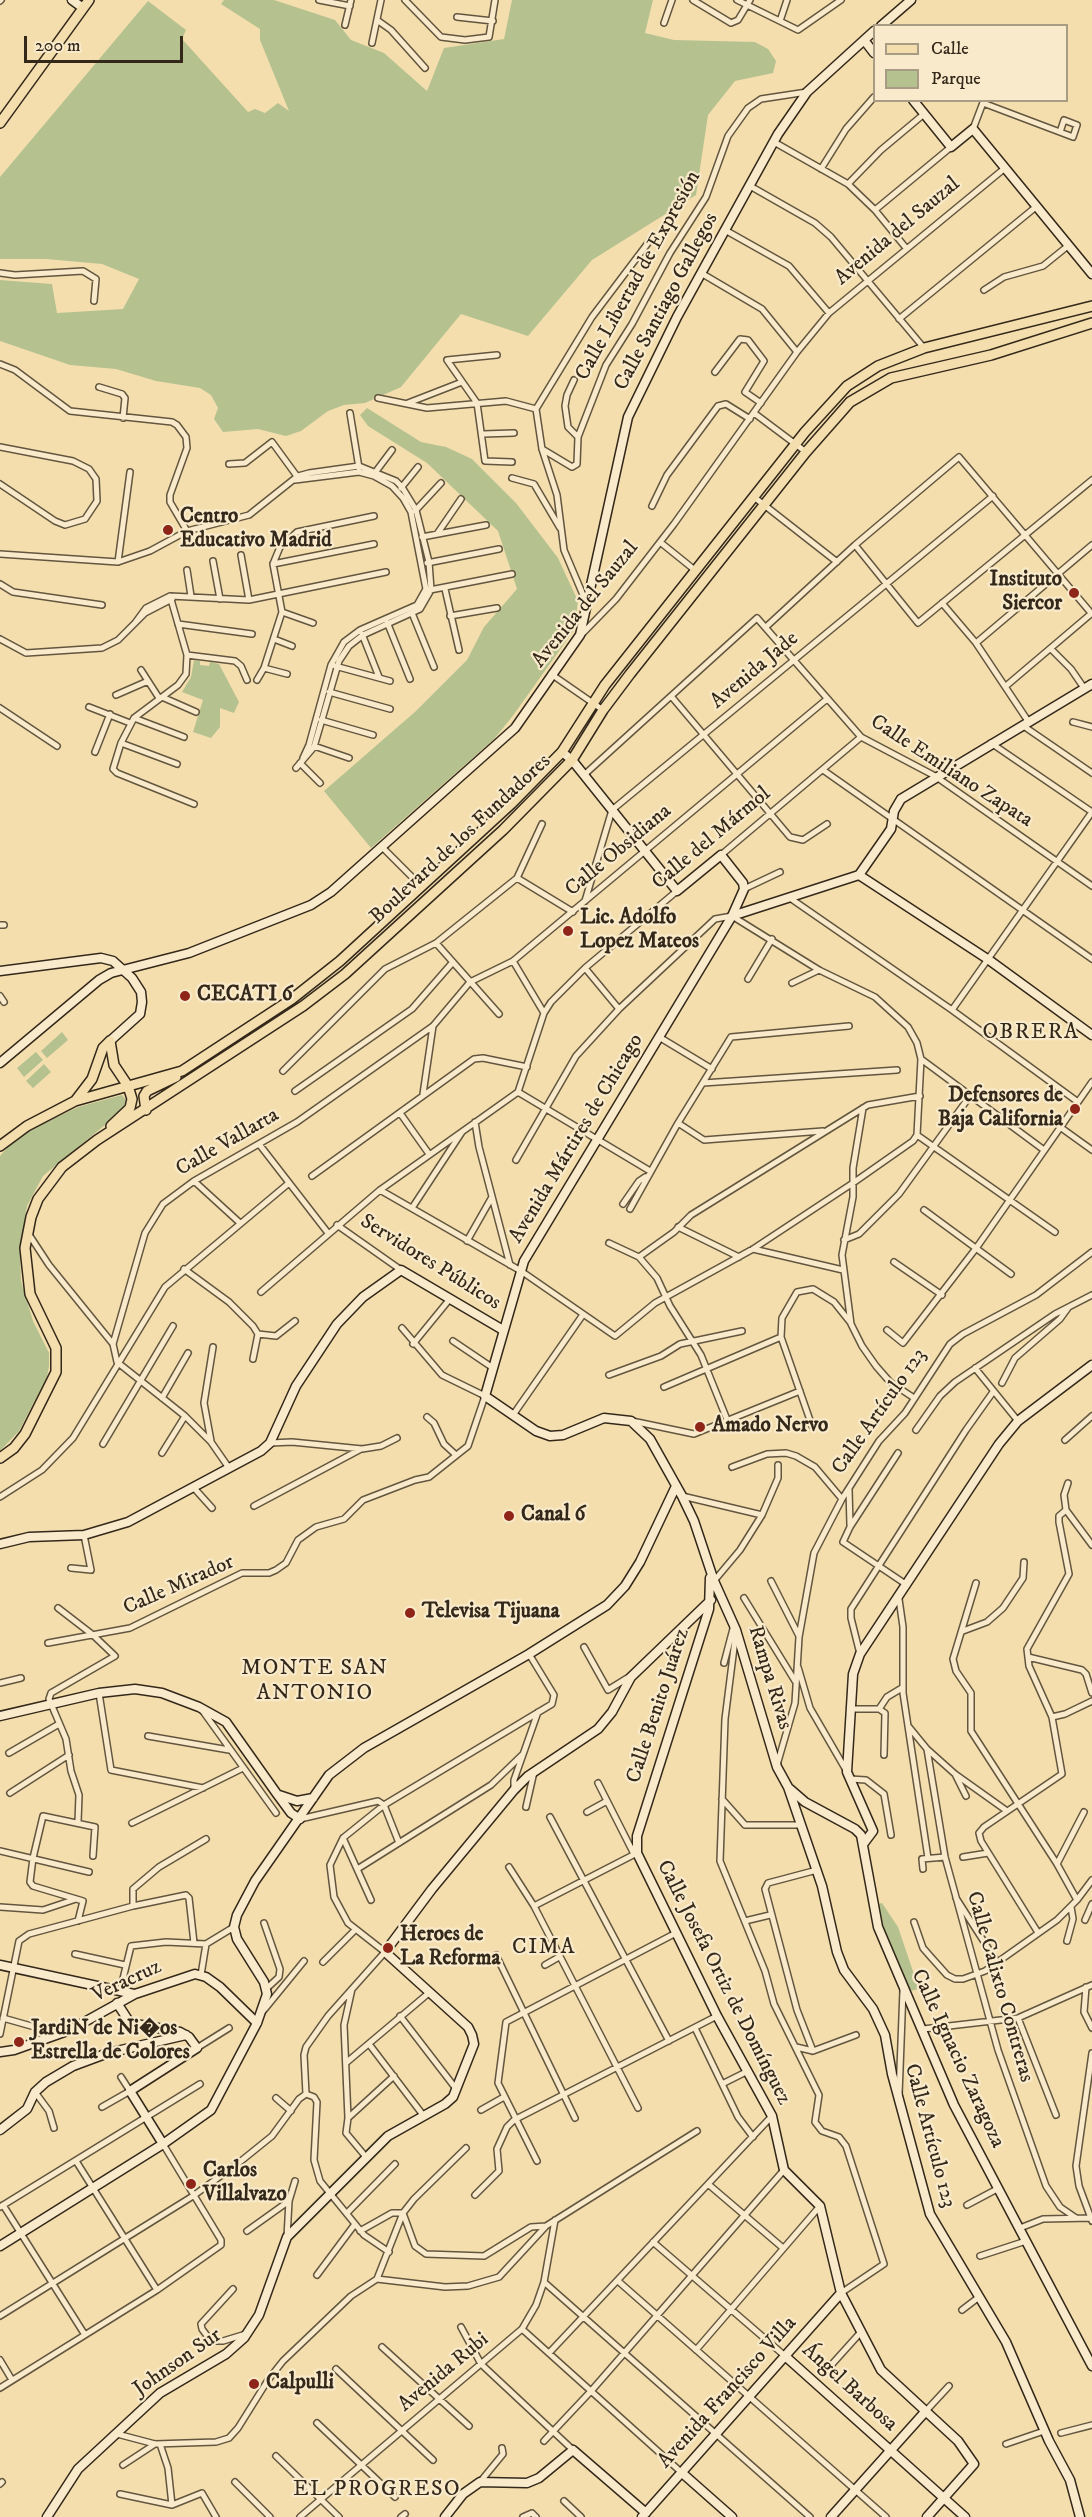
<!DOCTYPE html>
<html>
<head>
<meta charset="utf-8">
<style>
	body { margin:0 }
	#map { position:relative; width:1092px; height:2517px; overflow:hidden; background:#f4deae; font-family:"IM FELL DW Pica",serif }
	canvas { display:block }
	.legend { position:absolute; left:873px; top:24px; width:195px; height:78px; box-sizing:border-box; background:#f8eaca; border:2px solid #a99c84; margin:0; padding:8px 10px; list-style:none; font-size:18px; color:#33281a }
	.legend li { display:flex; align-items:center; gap:12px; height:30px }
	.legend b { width:30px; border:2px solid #a99c84 }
	.scale { position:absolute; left:24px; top:36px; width:159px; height:27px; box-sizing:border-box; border:3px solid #33281a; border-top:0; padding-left:8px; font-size:18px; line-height:21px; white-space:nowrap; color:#33281a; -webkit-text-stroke:4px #f8eaca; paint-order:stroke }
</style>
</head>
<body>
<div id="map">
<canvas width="1092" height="2517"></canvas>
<ul class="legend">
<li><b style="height:8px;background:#f4deae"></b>Calle</li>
<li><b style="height:16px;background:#b5c28f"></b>Parque</li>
</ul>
<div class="scale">200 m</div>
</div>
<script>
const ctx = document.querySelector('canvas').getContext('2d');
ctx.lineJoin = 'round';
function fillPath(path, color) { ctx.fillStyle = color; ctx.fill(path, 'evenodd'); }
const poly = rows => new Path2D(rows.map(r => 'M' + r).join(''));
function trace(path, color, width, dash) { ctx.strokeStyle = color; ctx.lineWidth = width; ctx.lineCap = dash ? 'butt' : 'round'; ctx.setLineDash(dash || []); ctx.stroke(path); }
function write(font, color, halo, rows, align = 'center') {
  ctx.font = font + ' "IM FELL DW Pica",serif'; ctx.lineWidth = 4.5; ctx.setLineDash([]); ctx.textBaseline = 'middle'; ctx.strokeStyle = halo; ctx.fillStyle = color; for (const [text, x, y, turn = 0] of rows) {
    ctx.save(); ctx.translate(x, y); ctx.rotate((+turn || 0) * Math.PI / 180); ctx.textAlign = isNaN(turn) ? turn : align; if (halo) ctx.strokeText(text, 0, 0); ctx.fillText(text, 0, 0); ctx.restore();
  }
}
fillPath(poly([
	[224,0,274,0,335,20,351,40,384,53,427,91,444,48,504,39,512,0,653,0,645,33,674,40,755,42,768,49,776,61,773,73,735,81,708,115,696,195,592,260,528,336,461,314,401,387,365,403,344,405,328,411,301,431,286,436,258,429,223,432,214,419,218,408,211,395,200,388,156,381,116,369,70,365,0,341,0,280,52,284,57,313,123,309,139,279,102,264,46,259,0,259,0,177,148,1,186,30,182,39,248,112,255,109,265,113,278,103,289,111,260,40,260,29,221,4],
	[367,408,421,442,446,447,472,459,516,503,558,558,578,601,574,630,512,717,494,739,371,848,324,791,416,711,467,660,484,627,517,589,498,531,427,463,368,426,360,415],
	[194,660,200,661,200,665,209,666,210,662,219,664,239,702,234,713,220,708,220,727,211,738,193,732,203,700,182,692,191,677],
	[62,1032,68,1040,47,1058,41,1051],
	[36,1052,43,1060,24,1077,17,1068],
	[44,1064,51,1072,33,1088,26,1081],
	[122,1095,126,1100,124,1106,105,1125,43,1176,27,1206,20,1251,21,1281,33,1321,49,1353,49,1366,47,1377,19,1431,0,1451,0,1156,12,1142,36,1127,78,1107],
	[882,1903,898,1927,919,1989,910,1991,894,1955,878,1913,877,1904]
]), '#b5c28f');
const street = poly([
	[319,0,350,6],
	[405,0,441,37,465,40,489,37,495,0],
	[693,0,731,23,738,20,750,0],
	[737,0,798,30,841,0],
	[0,1,1,0],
	[457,17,493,21],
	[377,20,391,30,425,68],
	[780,21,787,0],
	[664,23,672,0],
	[345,25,351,0],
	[372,43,381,0],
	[983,103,1073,137,1077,125,1064,120,1060,132],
	[973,129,984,100],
	[774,142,848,184,875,210,906,248],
	[821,169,846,129,874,97],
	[848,184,881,150,924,114],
	[750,186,815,223,831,237,924,348],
	[875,210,951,147],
	[725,230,789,266,829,313],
	[0,273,15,275,83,271,96,279,94,301],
	[701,273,762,309,797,352],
	[984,290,1004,277,1043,266,1069,245],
	[899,319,1037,206],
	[497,355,447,360,477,403,485,461,512,462],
	[0,364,15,370,70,411,172,422,177,425,186,437,187,448,170,495,170,502,187,531],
	[715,372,740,339,748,340,764,361,745,392,761,403],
	[574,380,567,395,565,406,568,427,578,437],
	[99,387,122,394,125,398,123,418],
	[378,398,427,408,506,401,536,409],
	[408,403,462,382],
	[350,413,359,468],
	[754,413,806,452],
	[483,434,514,433],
	[0,447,73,461,89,469,96,479,97,501,85,519,65,525,55,521,0,484],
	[542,449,572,467,577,464,578,437,606,365,632,324,670,253,706,197,728,136,748,108,761,99,807,92],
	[229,464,245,463,272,442,299,479],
	[374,474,392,450],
	[512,478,534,484,560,528],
	[295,480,359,472,374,476,392,486,403,498,411,512,426,589,417,605,360,630,344,642,331,665,309,745,303,758],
	[401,488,418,467],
	[754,497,837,562],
	[652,506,667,475,718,406,726,404,750,419],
	[415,511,441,483],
	[437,534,461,499],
	[422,537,486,525],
	[660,542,696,571],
	[855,545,918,623,1092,480],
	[0,554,118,562,150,551,187,531,249,515,298,476,309,473,359,466,396,481,402,487,416,510,429,562,431,590,420,609,363,635,349,646,339,661,314,747,296,768],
	[241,555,249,600],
	[213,561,220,599],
	[118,562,130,472],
	[427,563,499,549],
	[273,564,374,544],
	[187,570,191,596],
	[0,584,13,592,102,605],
	[445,589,459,650],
	[430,590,512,574],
	[170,596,187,655,186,674,178,685,134,718,121,743,113,769,117,773,194,804],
	[586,602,564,550,557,495,542,449,536,409,592,317,651,239],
	[942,603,976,643,1028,721],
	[282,612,313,623],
	[412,613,434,667],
	[450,616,497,608],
	[387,622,410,679],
	[135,623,146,608,170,596,249,600,386,572],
	[178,624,252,634],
	[767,626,855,545,959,457,1091,613],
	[362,634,379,677],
	[582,634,616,599,674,524,797,352,829,313,1005,168],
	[0,639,26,653,102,648,118,640,145,613,172,599],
	[274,639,292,646],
	[976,643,1092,545],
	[1051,649,1071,669,1084,688],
	[187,655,235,661,241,666,247,680],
	[335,666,390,681],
	[264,668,287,674],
	[141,670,159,698],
	[551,674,603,710],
	[257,680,264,668,282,612,273,564,280,547,297,532,374,516],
	[1006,686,1092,613],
	[329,692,390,709],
	[116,695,148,681],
	[671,696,790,837,803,840,827,824],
	[162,697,196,712],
	[89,707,130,723],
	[0,708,57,746],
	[134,718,184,737],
	[321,720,373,735],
	[1073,722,1092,727],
	[1022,725,1092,773],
	[121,743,177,764],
	[314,746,349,758],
	[95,752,110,714],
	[300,763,320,783],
	[823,770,1092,959],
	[584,775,757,618,861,737,935,776,1092,886],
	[383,848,422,887],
	[721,855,861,737],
	[517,878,573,912],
	[744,889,780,872],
	[790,898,952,1010,1078,1102],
	[585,901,612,810,993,496],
	[0,925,4,925],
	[436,943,499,1014],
	[513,961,544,1013],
	[585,968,619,1009],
	[748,979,772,939],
	[792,983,819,970],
	[0,996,4,1002],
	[952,1010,1092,812,991,743],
	[659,1037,712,1069],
	[921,1059,1044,1150],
	[283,1071,385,969,436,943,517,878,542,824],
	[703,1083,897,1070],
	[295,1091,412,1009,453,962],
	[518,1092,544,1013,551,1002,585,968,677,891],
	[518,1092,650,1171],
	[423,1094,433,1026],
	[863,1108,853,1168,853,1197,842,1255,851,1324,862,1346,876,1366,890,1382,914,1398],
	[400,1113,429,1154],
	[475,1122,479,1147,510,1265],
	[678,1123,704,1140,823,1131],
	[1060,1127,1092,1150],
	[917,1135,1055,1232],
	[259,1144,328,1233],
	[516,1160,576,1056,619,1009,715,919,732,916,819,970,875,997,908,1027,917,1043,921,1059,917,1135],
	[312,1176,474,1059,483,1058,527,1067],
	[194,1181,240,1223],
	[380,1190,521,1271,615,1336,655,1303,753,1249,853,1183,913,1141,917,1135],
	[623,1204,639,1181,645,1177],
	[412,1208,462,1132],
	[630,1209,678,1123,731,1037,849,1026],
	[924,1210,1011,1274],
	[337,1225,401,1270],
	[678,1227,739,1257],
	[28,1233,49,1265,113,1344,117,1362,185,1416,211,1442,229,1468],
	[844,1240,859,1234,899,1194,970,1096],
	[467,1241,492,1197],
	[609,1243,639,1257,657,1278,670,1306,701,1355,728,1422],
	[753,1249,843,1270],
	[639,1257,674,1232,691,1215,868,1105,920,1096],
	[894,1262,942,1295],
	[184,1269,229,1302,253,1326,258,1334,253,1359],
	[261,1292,380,1190,518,1092],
	[887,1330,903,1343,977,1247,1092,1082],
	[258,1334,276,1336,295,1321],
	[453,1341,493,1368],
	[113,1344,145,1233,163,1204,194,1181,297,1122,433,1026,470,982,513,961,827,699],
	[413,1344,449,1300],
	[975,1368,1018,1421],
	[609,1375,661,1356,680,1344,742,1331],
	[1002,1383,1015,1358,1060,1319,1068,1308],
	[664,1387,781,1337],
	[162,1398,188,1353],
	[513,1415,582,1316],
	[427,1417,434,1423,444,1444,456,1455],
	[632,1421,694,1434,800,1391],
	[812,1426,781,1337,782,1318,797,1292,813,1289,834,1302,850,1322],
	[916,1430,940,1396,955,1382,1055,1314,1092,1295],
	[1065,1440,1092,1416],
	[211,1441,204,1403,213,1347],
	[270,1443,292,1442,362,1449,381,1446,397,1438],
	[103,1444,173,1326],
	[162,1453,185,1416],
	[898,1453,850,1527,843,1542,907,1585],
	[732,1467,767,1454,786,1453,796,1456,815,1467,842,1499],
	[194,1488,212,1508],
	[849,1489,850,1525],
	[682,1496,762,1515],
	[0,1497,42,1470,73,1438,165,1287,289,1183],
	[254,1506,361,1449],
	[1066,1510,1092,1545],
	[1066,1510,1064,1495,1068,1483],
	[71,1568,91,1570,84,1535],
	[714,1581,740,1550,762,1515,778,1478,778,1465],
	[771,1581,799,1636],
	[976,1583,953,1659,956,1671,971,1693,971,1731,1057,1864,1077,1900],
	[744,1598,795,1681],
	[899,1599,903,1627,903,1693,928,1858],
	[58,1608,93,1635,115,1656,51,1693,49,1699,66,1739,71,1771,79,1795,78,1822],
	[963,1631,987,1622,1003,1608,1023,1578,1024,1562],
	[736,1632,725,1719,720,1861,765,1971,774,2004,819,2095,815,2122,822,2131,839,2137,846,2146,884,2264,841,2293],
	[48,1643,130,1628,242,1573,269,1573,276,1570,286,1563,298,1540,316,1527,344,1519,363,1500,415,1480,429,1477,468,1446,485,1396,442,1375,402,1328],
	[584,1647,608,1690,629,1677],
	[860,1654,851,1618,851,1609,966,1430,993,1392],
	[1028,1657,1082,1670,1086,1674,1092,1693],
	[724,1663,734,1625],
	[798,1667,810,1708,846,1770],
	[0,1683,21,1678],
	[99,1693,111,1770,203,1788],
	[851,1709,879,1709,885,1713,884,1755],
	[879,1709,887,1697,902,1688],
	[202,1710,276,1813],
	[1052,1717,1065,1714,1092,1701],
	[909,1727,927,1749,955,1774,1007,1811],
	[148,1736,229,1750],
	[927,1749,945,1857,998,2050,1046,2186,1060,2207,1076,2218],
	[9,1753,59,1724],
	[777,1765,795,1703,799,1637,814,1553,842,1499,879,1441,905,1413,950,1344,963,1334,1036,1295,1092,1252],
	[956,1776,966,1796],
	[850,1779,866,1780,884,1794,891,1835],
	[598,1783,634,1854],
	[514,1790,514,1780,538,1712],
	[10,1793,69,1755],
	[722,1799,745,1825,802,1825],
	[526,1807,534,1772],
	[587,1812,607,1801],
	[550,1817,669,2041],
	[300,1819,378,1801,384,1805,552,1704,554,1695,529,1654],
	[132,1823,243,1768],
	[343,1838,384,1805,399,1843],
	[0,1851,89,1872],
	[963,1857,988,1853],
	[1057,1864,1084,1812],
	[509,1867,534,1906,638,2108],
	[359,1868,491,1785,522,1755],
	[923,1869,922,1859,945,1857],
	[956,1898,997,1962],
	[133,1906,133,1889,159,1867,206,1839],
	[534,1906,637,1853],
	[0,1907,43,1910,76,1899],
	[1085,1920,1092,1904],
	[78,1921,83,1901,33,1886,30,1882,33,1858,43,1816,95,1827,93,1856],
	[745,1921,770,1915],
	[914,1922,923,1948,930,1956,947,1975,955,1979,963,1979,985,1971,1057,1920,1077,1900,1092,1880],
	[264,1923,280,1969,279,1977,266,1989],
	[1037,1931,981,1841,979,1833,984,1827,1062,1774,1052,1717,1029,1666,1027,1649,1069,1574,1059,1522,1059,1516,1066,1510],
	[1067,1941,1073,1919,1071,1907],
	[75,1954,125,1965],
	[496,1955,575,2118],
	[323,1962,355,1930],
	[545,1965,559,1957],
	[201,1975,206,1944],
	[1086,1987,1084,2012,1092,2028],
	[352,1989,344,2025,348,2118,346,2133,366,2157],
	[120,1991,131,1946,166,1942,206,1944,234,1927],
	[264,2010,304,1961],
	[400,2016,457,2090],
	[3,2018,56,2033],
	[1018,2018,1056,2115],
	[695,2028,738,2117,753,2137],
	[923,2029,1018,2018,1092,1985],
	[0,2034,19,1941,29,1934,133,1906,186,1895,189,1898,194,1943],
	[369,2044,423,2115],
	[796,2047,813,2051,856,2035],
	[197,2048,229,2028],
	[813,2051,797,2010,765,1889,768,1883,817,1870],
	[1092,2053,1076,2166,1079,2186,1092,2221],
	[347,2062,430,1992],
	[722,2084,746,2072],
	[35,2092,49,2111,54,2128],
	[306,2094,304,2055,306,2047,328,2016,385,1952,348,1923,334,1897,330,1865,343,1838,371,1900],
	[306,2094,314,2097,317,2102,314,2160,320,2181,364,2235,389,2252],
	[899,2095,903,1990],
	[276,2098,291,2111],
	[102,2107,130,2091,121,2077],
	[481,2110,504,2097],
	[348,2118,394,2076],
	[76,2161,157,2290],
	[537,2161,498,2083,506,2022,676,1933],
	[708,2184,783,2248],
	[475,2195,499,2171,497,2149,507,2127,514,2120,717,2016],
	[3,2205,85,2335],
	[967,2205,999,2188],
	[0,2207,200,2084],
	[347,2213,395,2164],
	[403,2213,415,2246,426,2254,484,2256,531,2227,546,2226],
	[1020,2228,1043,2219,1092,2218],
	[247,2231,289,2201],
	[360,2231,392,2213,403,2213],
	[287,2237,289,2201,295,2181],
	[653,2242,785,2356],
	[980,2256,1026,2241],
	[317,2275,355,2224],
	[377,2279,445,2287,468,2286,499,2277,546,2226,697,2131],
	[377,2279,403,2213,414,2199,466,2148],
	[618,2281,886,2517],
	[544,2282,810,2517],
	[233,2289,201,2324,202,2329,211,2341,223,2341,246,2334],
	[962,2310,979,2297],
	[0,2316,193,2196,241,2161,272,2136,299,2099,306,2094],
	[461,2327,481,2364,573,2450],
	[522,2329,681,2472],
	[382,2347,469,2426],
	[696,2350,820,2206],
	[549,2353,772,2116],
	[0,2360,12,2380],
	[336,2369,433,2460],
	[825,2372,861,2332],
	[0,2388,157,2290,221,2245,221,2240,163,2144],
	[925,2412,949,2386],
	[317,2423,395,2497],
	[1061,2433,1092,2425],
	[117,2434,155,2444,216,2442,229,2438,238,2428,268,2380,283,2361,351,2296,377,2279],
	[544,2441,592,2390,784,2170],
	[160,2444,168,2468,172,2505],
	[1006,2444,1044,2431],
	[276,2456,339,2517],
	[123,2465,155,2444],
	[235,2482,270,2517],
	[480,2482,503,2454,502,2448],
	[0,2484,2,2482],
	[120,2494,172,2505,202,2493,216,2517],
	[564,2501,581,2517],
	[300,2517,522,2329,536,2305,544,2282,555,2220],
	[401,2517,405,2514],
	[523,2517,532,2513,536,2517]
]);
const secondary = poly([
	[72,0,83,8],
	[881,26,911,0],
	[864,40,874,53],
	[913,100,951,147,973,129,1092,274],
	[562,752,572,760,677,891,721,855,743,883,744,889,732,916,524,1261,485,1396,536,1431,550,1436,563,1435,604,1418,631,1421,650,1439,682,1496,694,1521,714,1581,736,1630,777,1767,788,1787,822,1886,837,1952,844,1970,873,2009,885,2035,892,2074,930,2214,1006,2342,1049,2441,1070,2480,1080,2517],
	[859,875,891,829,894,811,901,799,1092,684],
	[732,916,859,875,989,960,1092,1035],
	[0,971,101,958,113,961,132,978,141,992,142,1002,140,1014,110,1041],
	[0,1063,99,980,111,973,189,953,311,905,331,892,515,728,580,635,628,417,677,317,778,134,807,92,874,31],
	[0,1544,29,1537,84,1535,128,1522,261,1451,270,1443,296,1386,337,1324,363,1297,401,1270,503,1330],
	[710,1578,709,1609,637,1836,637,1853,717,2016,772,2116,784,2170,820,2206,841,2293,881,2370,958,2441,974,2464,927,2517],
	[0,1716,99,1693,135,1689,162,1693,199,1707,226,1722,277,1794,291,1813,300,1819],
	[790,1789,805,1802,855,1829,861,1835,878,1927,954,2105,1092,2366],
	[279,1795,297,1801,313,1798],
	[864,1843,873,1831,847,1772,853,1674,860,1654,999,1444,1018,1421,1092,1365],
	[0,1965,134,1994],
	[117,2003,130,2023,180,2032,189,2037,197,2048,130,2091,163,2144],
	[0,2052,14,2050,70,2030,135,1994,195,1974,206,1977,220,1987,257,2023],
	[0,2130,27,2109,35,2092,46,2082,73,2066,108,2053,186,2035],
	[0,2246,163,2144,211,2110,257,2023,267,1994,264,1982,237,1939,234,1927,237,1915,255,1881,329,1775,364,1748,529,1654,607,1605,625,1586,640,1562,676,1486],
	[785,2356,965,2517],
	[681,2472,732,2517],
	[47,2517,78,2469,160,2393,226,2354,244,2338,259,2315,287,2237,388,2136,445,2104,453,2097,474,2044,472,2035,468,2027,385,1952,432,1889,514,1790,528,1776,598,1729,612,1712,631,1677,711,1600],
	[445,2517,463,2494,480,2482,527,2483,539,2478,573,2450,646,2513],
	[642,2517,841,2293],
	[831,2517,925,2412]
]);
const primary = poly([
	[0,123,89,0],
	[110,1041,114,1065,128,1086,132,1099,130,1108,111,1126],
	[76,1100,92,1079,103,1048,110,1041],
	[146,1110,144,1096,147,1091,176,1077],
	[0,1146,27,1126,75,1101,182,1071,292,999,340,961,511,804,562,752,605,685,805,432,847,386,878,366,924,348,1092,306],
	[0,1458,14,1448,25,1434,56,1372,56,1348,30,1294,25,1248,31,1217,38,1199,62,1167,97,1140,303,1006,345,974,503,830,572,760,603,710,630,674,806,452,850,402,891,378,991,355,1092,323]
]);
trace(street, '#63563f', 8);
trace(secondary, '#33281a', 11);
trace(primary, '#33281a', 12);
trace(street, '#f8eaca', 5);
trace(secondary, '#f8eaca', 8);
trace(primary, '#f4deae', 9);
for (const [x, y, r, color] of [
	[168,530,6,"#8f2418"],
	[1074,593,6,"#8f2418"],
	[568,931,6,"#8f2418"],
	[185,996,6,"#8f2418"],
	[1075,1109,6,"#8f2418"],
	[700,1427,6,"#8f2418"],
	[509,1516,6,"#8f2418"],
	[410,1613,6,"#8f2418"],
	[388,1948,6,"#8f2418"],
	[19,2042,6,"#8f2418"],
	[191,2184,6,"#8f2418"],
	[254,2384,6,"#8f2418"]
]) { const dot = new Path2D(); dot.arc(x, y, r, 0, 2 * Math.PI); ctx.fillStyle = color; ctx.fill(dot); trace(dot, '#f8eaca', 2); }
write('21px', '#33281a', '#f8eaca', [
	["Avenida del Sauzal",898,232,-40],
	["Calle Libertad de Expresión",639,276,-61],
	["Calle Santiago Gallegos",667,302,-62],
	["Avenida del Sauzal",586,605,-51],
	["Avenida Jade",755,671,-40],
	["Calle Emiliano Zapata",951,772,33],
	["Calle del Mármol",712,839,-40],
	["Boulevard de los Fundadores",461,840,-43],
	["Calle Obsidiana",619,851,-40],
	["Avenida Mártires de Chicago",577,1139,-59],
	["Calle Vallarta",228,1143,-30],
	["Servidores Públicos",430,1263,32],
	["Calle Artículo 123",880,1412,-55],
	["Calle Mirador",179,1586,-24],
	["Rampa Rivas",769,1678,73],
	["Calle Benito Juárez",659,1706,-72],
	["Veracruz",127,1982,-25],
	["Calle Josefa Ortiz de Domínguez",723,1983,63],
	["Calle Calixto Contreras",999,1987,74],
	["Calle Ignacio Zaragoza",957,2059,65],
	["Calle Artículo 123",929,2136,75],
	["Johnson Sur",178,2363,-35],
	["Avenida Rubi",444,2373,-40],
	["Ángel Barbosa",849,2388,42],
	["Avenida Francisco Villa",728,2393,-48]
]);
write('bold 21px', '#33281a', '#f8eaca', [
	["Centro",180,518],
	["Educativo Madrid",180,542],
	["Instituto",1062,581,"right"],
	["Siercor",1062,605,"right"],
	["Lic. Adolfo",580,919],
	["Lopez Mateos",580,943],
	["CECATI 6",197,996],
	["Defensores de",1063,1097,"right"],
	["Baja California",1063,1121,"right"],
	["Amado Nervo",712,1427],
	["Canal 6",521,1516],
	["Televisa Tijuana",422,1613],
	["Heroes de",400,1936],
	["La Reforma",400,1960],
	["JardiN de Ni�os",31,2030],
	["Estrella de Colores",31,2054],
	["Carlos",203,2172],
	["Villalvazo",203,2196],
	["Calpulli",266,2384]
], 'left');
ctx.letterSpacing = '1.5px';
write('22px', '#33281a', '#f8eaca', [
	["OBRERA",1031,1033],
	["MONTE SAN",315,1669],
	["ANTONIO",315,1694],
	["CIMA",544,1948],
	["EL PROGRESO",377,2490]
]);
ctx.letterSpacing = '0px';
</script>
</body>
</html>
